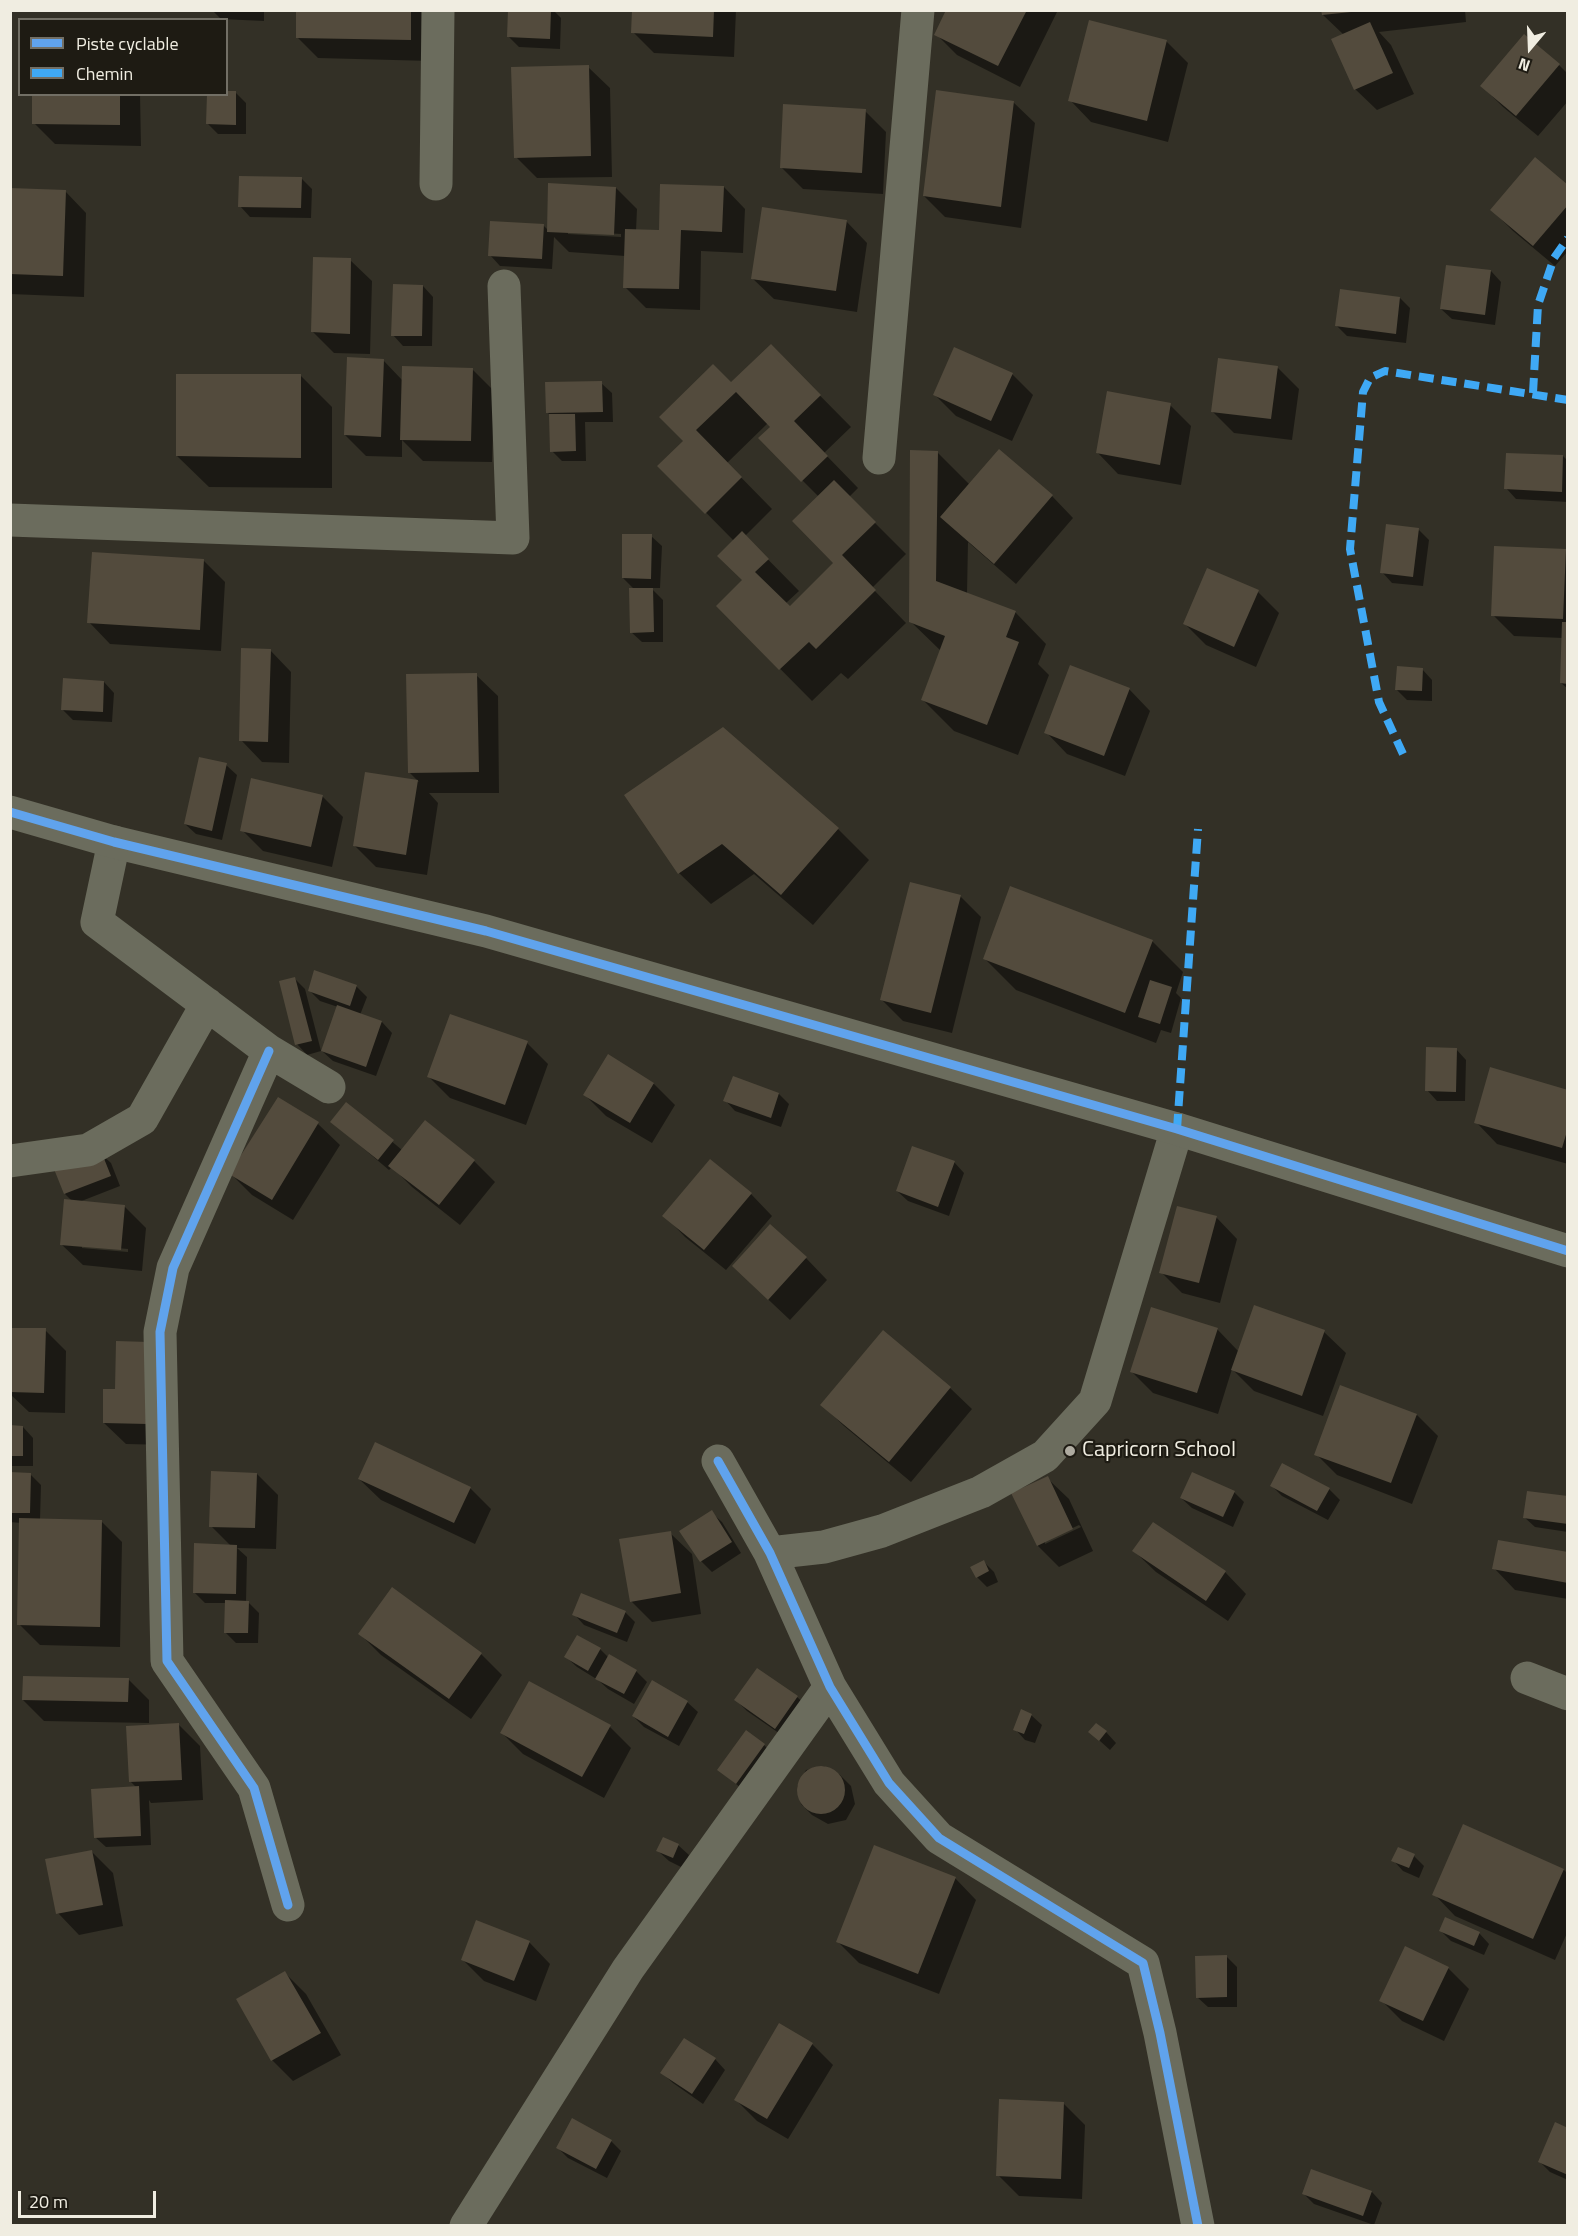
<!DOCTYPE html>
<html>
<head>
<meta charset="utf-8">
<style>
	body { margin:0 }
	#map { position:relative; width:1578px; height:2236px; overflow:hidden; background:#333026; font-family:"Titillium Web",sans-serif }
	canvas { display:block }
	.frame { position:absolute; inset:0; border:12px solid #f0ede1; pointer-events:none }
	.legend { position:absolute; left:18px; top:18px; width:210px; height:78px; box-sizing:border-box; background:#1e1b13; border:2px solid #726f65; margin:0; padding:8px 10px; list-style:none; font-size:18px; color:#f0ede1 }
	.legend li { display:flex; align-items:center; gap:12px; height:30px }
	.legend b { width:30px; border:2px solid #726f65 }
	.north { position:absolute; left:1500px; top:18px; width:60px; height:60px; -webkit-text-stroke:4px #1e1b13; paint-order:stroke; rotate:199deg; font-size:16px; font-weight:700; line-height:24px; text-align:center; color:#f0ede1 }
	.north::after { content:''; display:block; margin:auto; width:21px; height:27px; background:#f0ede1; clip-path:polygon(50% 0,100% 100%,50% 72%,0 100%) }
	.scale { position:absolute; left:18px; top:2191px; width:138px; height:27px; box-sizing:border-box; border:3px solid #f0ede1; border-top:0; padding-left:8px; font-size:18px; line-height:21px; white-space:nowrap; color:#f0ede1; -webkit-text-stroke:4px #1e1b13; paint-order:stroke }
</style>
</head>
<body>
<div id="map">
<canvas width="1578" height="2236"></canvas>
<div class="frame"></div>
<ul class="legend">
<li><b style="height:8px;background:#60a3ed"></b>Piste cyclable</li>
<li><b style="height:8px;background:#3fa9f5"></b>Chemin</li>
</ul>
<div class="north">N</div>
<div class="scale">20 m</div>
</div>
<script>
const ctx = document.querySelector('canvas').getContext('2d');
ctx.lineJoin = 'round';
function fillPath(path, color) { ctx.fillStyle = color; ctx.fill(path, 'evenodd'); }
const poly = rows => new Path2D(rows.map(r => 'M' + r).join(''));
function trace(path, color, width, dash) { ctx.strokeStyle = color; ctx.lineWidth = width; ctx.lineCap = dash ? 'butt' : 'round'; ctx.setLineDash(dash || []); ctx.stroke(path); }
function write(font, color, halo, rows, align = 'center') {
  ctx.font = font + ' "Titillium Web",sans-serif'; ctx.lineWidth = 4.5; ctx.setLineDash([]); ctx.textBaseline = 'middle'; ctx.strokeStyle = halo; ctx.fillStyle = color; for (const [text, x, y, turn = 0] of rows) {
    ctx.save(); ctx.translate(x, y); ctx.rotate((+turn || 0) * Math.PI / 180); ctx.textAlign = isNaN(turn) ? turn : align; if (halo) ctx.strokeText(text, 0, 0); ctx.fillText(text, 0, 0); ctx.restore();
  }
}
fillPath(poly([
	[212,10,264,10,264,21,221,19],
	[298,10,428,10,431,61,318,58,297,37],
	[510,10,553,10,561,18,560,49,519,47,509,37],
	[634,10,736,10,734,57,654,53,633,32],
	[947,10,1058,10,1020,87,957,55,936,34],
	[1323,10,1465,10,1466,22,1379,32,1391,45,1414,94,1377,110,1355,89,1344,35,1323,15],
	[1166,41,1188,63,1168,142,1091,122,1070,100],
	[1559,65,1568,74,1568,101,1538,136,1503,107,1482,86],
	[588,67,610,88,612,177,537,178,516,157],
	[236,93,246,103,246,134,218,134,208,124,226,94],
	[34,94,140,94,141,146,55,144,34,123],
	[1013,102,1035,123,1021,228,945,217,924,196],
	[865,111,886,132,883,194,803,189,782,168],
	[302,179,312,189,311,218,250,217,240,206],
	[724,187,745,209,743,253,701,251,700,310,646,308,625,287,625,256,569,252,554,237,552,269,500,266,490,255,543,225,548,230,616,188,637,209,636,231,661,232],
	[568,231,621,234,621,237,568,234],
	[1568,187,1568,251,1555,266,1513,231,1492,210],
	[10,190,65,191,86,213,84,297,10,294],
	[846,221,867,243,857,312,774,299,752,278],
	[350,260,372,281,370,354,334,353,313,332],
	[1491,271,1501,282,1495,325,1452,319,1441,309],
	[423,286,433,297,432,346,403,346,393,335],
	[1400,298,1410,308,1406,343,1347,336,1337,326],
	[771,346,851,427,824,453,858,488,849,497,906,554,872,588,906,623,848,679,841,673,812,701,718,606,744,581,734,541,660,466,685,441,731,384],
	[768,423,772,427,760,438,819,497,836,563,790,609,785,604,799,591,745,536,772,509,727,463],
	[383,360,403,381,472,369,494,391,492,462,423,461,402,440,402,457,366,456,345,435],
	[1278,368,1299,389,1292,440,1234,433,1213,412],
	[1012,374,1033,395,1012,441,956,416,935,395],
	[301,376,332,407,332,488,209,487,177,456],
	[601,383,612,393,613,422,585,422,586,461,562,461,552,451,551,416,547,412],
	[1170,405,1191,426,1181,485,1118,474,1097,452],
	[937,452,970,485,1052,496,1073,518,1016,584,968,542,967,594,1015,612,1046,644,1038,664,1049,675,1018,755,954,731,922,699,941,651,910,621],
	[1563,456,1568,461,1568,502,1516,499,1506,488],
	[1419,530,1429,540,1423,586,1392,583,1382,572],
	[651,536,662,546,660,588,651,588,663,600,663,642,642,642,631,632,635,590,623,578],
	[1565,550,1568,553,1568,689,1561,683,1563,638,1514,636,1493,615],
	[204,561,225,582,221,651,110,644,89,622],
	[1258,592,1279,613,1256,667,1206,645,1185,624],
	[270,650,291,672,289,763,262,762,241,740],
	[1422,669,1432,680,1432,701,1407,700,1397,690],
	[476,675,498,696,499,793,429,793,438,803,427,875,376,867,355,846,366,773,419,782,409,772],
	[104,682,114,693,112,722,73,720,63,710],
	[1129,689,1150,711,1125,776,1067,754,1046,732],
	[226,765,237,775,222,840,196,834,185,824],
	[626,795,838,829,869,860,813,925,754,874,711,904,679,873],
	[322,796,343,817,332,867,263,851,242,830],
	[960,896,981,917,952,1033,903,1021,882,1000],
	[1152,941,1183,972,1176,993,1181,998,1171,1033,1161,1030,1156,1043,1016,990,985,959],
	[295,979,305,989,321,1051,307,1055,297,1044],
	[356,986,367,997,360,1015,382,1022,392,1033,376,1076,333,1061,322,1051,338,1007,320,1001,309,990],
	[527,1043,548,1064,526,1125,450,1098,429,1077],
	[1456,1049,1466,1060,1465,1101,1437,1101,1427,1090],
	[608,1057,654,1084,675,1105,652,1143,606,1116,585,1095],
	[1568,1092,1568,1164,1497,1144,1476,1122],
	[779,1094,789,1104,781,1127,735,1111,725,1100],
	[278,1099,318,1124,340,1145,293,1220,252,1195,231,1174],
	[347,1104,402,1150,474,1161,495,1182,460,1225,412,1187,392,1167,389,1170,332,1122],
	[100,1153,111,1163,120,1186,79,1202,125,1207,146,1228,142,1271,83,1265,61,1244,73,1202,65,1194],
	[82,1245,128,1249,128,1252,82,1248],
	[954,1162,964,1173,949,1216,908,1201,897,1191],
	[751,1194,772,1216,726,1270,685,1237,664,1215],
	[1216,1217,1237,1239,1220,1303,1182,1293,1161,1272],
	[806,1258,827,1280,790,1320,755,1287],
	[10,1329,45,1330,66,1351,65,1413,29,1412,10,1394],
	[1217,1329,1239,1352,1324,1332,1346,1353,1323,1416,1254,1391,1232,1369,1218,1414,1153,1393,1132,1372],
	[883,1332,950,1388,972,1409,911,1482,844,1426,822,1405],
	[116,1390,168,1445,126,1444,104,1423],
	[1417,1415,1438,1436,1412,1504,1337,1475,1316,1454],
	[10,1427,23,1427,33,1438,33,1466,10,1466],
	[1283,1465,1329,1489,1340,1500,1328,1520,1282,1496,1272,1486],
	[10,1474,30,1474,41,1485,40,1520,101,1521,122,1542,120,1647,40,1645,19,1624,21,1523,10,1522],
	[257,1474,278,1495,276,1549,237,1548,247,1557,246,1602,248,1602,259,1613,258,1643,236,1643,225,1632,226,1603,205,1603,194,1592,231,1546,211,1526],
	[1047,1478,1069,1499,1093,1551,1059,1567,1038,1546,1013,1494],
	[1079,1525,1081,1527,1045,1544,1045,1541],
	[359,1479,470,1488,491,1509,475,1544,381,1500],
	[1234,1492,1244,1502,1233,1527,1192,1508,1181,1498],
	[1568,1498,1568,1532,1535,1527,1524,1517],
	[711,1512,722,1522,741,1553,712,1572,701,1561,681,1531],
	[670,1533,692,1554,701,1614,652,1622,631,1601],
	[1134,1551,1225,1572,1246,1594,1228,1621,1156,1572],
	[1568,1554,1568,1599,1515,1590,1494,1568],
	[984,1562,994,1572,998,1582,987,1587,977,1577],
	[625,1612,635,1622,627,1642,584,1625,574,1614],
	[360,1634,481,1654,502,1675,471,1719,381,1655],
	[600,1649,609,1658,636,1671,647,1682,634,1704,608,1689,598,1680,577,1667,566,1657],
	[758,1670,797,1697,808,1707,786,1738,747,1711,736,1700],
	[128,1679,149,1700,149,1723,44,1721,23,1700],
	[687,1702,698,1712,679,1746,644,1727,633,1716],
	[1031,1715,1042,1725,1035,1743,1025,1740,1015,1729],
	[179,1725,200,1746,203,1800,151,1803,149,1800,151,1845,106,1847,95,1837,137,1788,130,1781],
	[610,1727,631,1748,604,1798,523,1754,502,1733],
	[1090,1732,1106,1732,1116,1743,1110,1750],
	[764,1745,774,1755,747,1793,719,1770],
	[824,1766,840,1775,851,1786,855,1804,846,1820,828,1824,812,1815,801,1804,797,1786,806,1770],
	[1464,1826,1564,1870,1568,1874,1568,1931,1555,1960,1455,1916,1434,1894],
	[678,1845,689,1855,683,1868,669,1861,658,1851],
	[91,1851,113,1873,123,1926,79,1935,58,1913],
	[1414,1856,1424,1866,1419,1878,1403,1871,1393,1860],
	[955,1878,976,1900,939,1994,859,1963,838,1942],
	[1441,1931,1479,1933,1489,1944,1484,1955,1451,1941],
	[529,1942,550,1964,536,2001,484,1981,463,1960],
	[1227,1957,1237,1967,1237,2007,1208,2007,1197,1997],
	[1448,1968,1469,1989,1444,2041,1402,2021,1381,2000],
	[285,1973,306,1994,341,2055,293,2081,272,2060],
	[812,2044,833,2065,788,2139,757,2121,736,2100],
	[715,2059,725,2070,703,2104,673,2083,662,2073],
	[1063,2103,1085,2125,1082,2199,1019,2196,998,2175],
	[1568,2129,1568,2180,1550,2172,1540,2162],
	[611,2141,621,2151,607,2178,568,2158,558,2148],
	[1312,2171,1372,2192,1382,2203,1374,2225,1314,2204,1304,2194]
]), '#0007');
fillPath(poly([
	[296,10,411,10,411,40,296,38],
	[508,10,551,10,550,39,507,37],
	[632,10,714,10,713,37,631,33],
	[946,10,1027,10,998,66,934,35],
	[1321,10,1351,10,1351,12,1322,15],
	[1089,20,1167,40,1147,121,1068,101],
	[1370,22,1393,73,1354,90,1331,39],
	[1524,34,1560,64,1516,116,1480,86],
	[589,65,591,156,514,158,511,67],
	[936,90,1014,101,1001,207,923,196],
	[226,91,236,91,236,125,206,124,207,94,226,94],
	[32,94,120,94,120,125,32,124],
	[783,104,866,109,862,173,780,168],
	[1535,157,1568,185,1568,205,1533,246,1490,210],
	[239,176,302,177,301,208,238,207],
	[548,183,616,187,614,235,547,232],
	[660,184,724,186,722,232,681,230,679,289,623,288,625,229,659,230],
	[10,188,66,190,63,276,10,274],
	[762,207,847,220,836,291,751,279],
	[490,221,544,224,542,259,488,256],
	[313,257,351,258,350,334,311,332],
	[1446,265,1491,270,1485,315,1440,309],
	[393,284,423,285,422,336,391,336],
	[1340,289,1400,297,1396,334,1335,326],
	[771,344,821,395,794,421,828,456,801,482,758,438,770,427,736,392,696,430,742,477,705,514,657,466,683,441,659,417,713,364,731,382],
	[954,347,1013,373,991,421,933,395],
	[347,357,384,359,381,437,344,435],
	[1218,358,1278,366,1271,419,1211,412],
	[402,366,473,368,471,441,400,440],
	[176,374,301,374,301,458,176,456],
	[602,381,603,412,546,413,545,382],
	[1107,391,1171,403,1160,465,1096,453],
	[549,414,575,414,576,451,550,452],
	[999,449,1053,495,994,564,940,517],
	[910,450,938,451,936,581,1016,611,1006,637,1019,642,987,725,921,700,945,636,909,622],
	[1506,453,1563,455,1562,492,1504,489],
	[834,480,876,522,842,555,876,590,816,649,809,642,779,670,716,606,742,580,717,556,742,531,769,559,755,572,790,606,833,563,792,521],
	[1386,524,1419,528,1413,577,1380,573],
	[622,534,652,534,651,579,622,578],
	[1494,546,1566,549,1563,619,1491,616],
	[92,552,204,559,200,630,87,623],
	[1207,568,1259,590,1234,647,1183,624],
	[629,588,653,588,654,632,630,633],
	[1562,622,1568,622,1568,684,1560,683],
	[241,648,271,649,268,742,239,741],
	[1070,665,1130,688,1104,756,1044,733],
	[1397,666,1423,668,1422,691,1395,690],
	[477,673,479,772,408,773,406,674],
	[63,678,104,681,103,712,61,710],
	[723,727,839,828,781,895,722,844,678,874,624,795],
	[199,757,227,763,212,831,184,824],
	[365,772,418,780,406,855,353,846],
	[251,778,323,795,311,847,240,831],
	[910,882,961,895,931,1013,880,1000],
	[1010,886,1153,940,1125,1013,983,959],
	[314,970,357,985,350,1006,308,991],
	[295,977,312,1041,295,1045,279,981],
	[1150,980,1172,987,1160,1024,1138,1017],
	[337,1005,382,1021,366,1067,321,1051],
	[450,1014,528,1041,505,1105,427,1077],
	[1426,1047,1457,1048,1456,1092,1425,1091],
	[608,1054,654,1083,630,1123,583,1095],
	[1490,1067,1568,1090,1568,1128,1562,1148,1474,1123],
	[733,1076,779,1093,771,1118,723,1101],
	[278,1097,319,1122,272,1200,229,1174],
	[346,1102,394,1140,378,1160,330,1122],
	[425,1120,475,1160,439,1205,388,1166],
	[912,1146,955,1161,938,1207,896,1191],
	[101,1151,111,1176,64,1194,54,1169],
	[710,1159,752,1193,704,1250,662,1216],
	[64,1199,125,1205,121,1250,60,1245],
	[1177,1206,1217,1216,1199,1283,1159,1273],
	[770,1224,807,1257,768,1300,732,1266],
	[1254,1305,1325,1330,1302,1396,1231,1370],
	[1151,1307,1218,1328,1197,1393,1130,1372],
	[10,1328,46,1328,44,1393,10,1392],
	[883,1330,951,1387,889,1462,820,1405],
	[116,1341,149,1342,148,1424,103,1423,103,1389,115,1389],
	[1340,1385,1417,1414,1391,1483,1314,1455],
	[10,1425,23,1426,23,1456,10,1456],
	[375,1442,471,1487,454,1523,358,1479],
	[1282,1463,1330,1488,1317,1511,1270,1486],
	[211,1471,257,1473,255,1528,209,1527],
	[10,1472,31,1473,30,1513,10,1513],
	[1192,1472,1235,1491,1223,1517,1180,1498],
	[1048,1476,1073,1529,1037,1546,1011,1493],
	[1527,1491,1568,1496,1568,1524,1523,1518],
	[712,1510,732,1542,700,1562,679,1531],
	[19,1518,102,1520,100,1627,17,1625],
	[1153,1522,1226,1571,1206,1601,1132,1551],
	[671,1531,681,1593,630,1602,619,1539],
	[1498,1540,1568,1552,1568,1583,1492,1569],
	[194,1543,237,1545,236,1594,193,1593],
	[984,1560,989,1571,976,1578,970,1567],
	[392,1587,482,1653,449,1699,358,1634],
	[581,1593,626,1611,617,1633,572,1615],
	[225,1600,249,1601,248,1633,224,1633],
	[577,1635,601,1648,588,1671,564,1657],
	[609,1654,637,1670,624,1694,595,1679],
	[757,1668,798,1696,775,1729,734,1700],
	[23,1676,129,1678,128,1702,22,1700],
	[652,1680,688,1701,668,1737,632,1716],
	[529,1681,611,1725,582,1777,500,1733],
	[1021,1709,1032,1714,1024,1734,1013,1730],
	[179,1723,182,1780,129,1782,126,1726],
	[1096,1723,1107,1731,1099,1741,1088,1732],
	[746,1730,765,1744,736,1784,717,1770],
	'797 1790a24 24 0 1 1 48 0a24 24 0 1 1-48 0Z',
	[139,1786,141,1836,94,1838,91,1789],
	[1463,1824,1564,1869,1533,1939,1432,1895],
	[663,1837,679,1844,673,1858,656,1851],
	[874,1845,956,1877,918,1974,836,1942],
	[1398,1847,1415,1854,1409,1868,1391,1861],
	[92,1850,103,1905,56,1914,45,1859],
	[1445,1917,1480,1932,1474,1946,1439,1931],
	[476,1920,530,1941,514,1981,461,1960],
	[1405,1946,1449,1967,1423,2021,1379,2001],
	[1227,1955,1227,1997,1196,1998,1195,1956],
	[285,1971,321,2033,271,2061,236,1999],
	[779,2023,813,2043,767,2119,734,2100],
	[684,2038,716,2058,692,2094,660,2073],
	[999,2099,1064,2102,1061,2179,996,2176],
	[572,2118,612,2140,596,2169,556,2148],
	[1555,2122,1568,2128,1568,2175,1538,2162],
	[1311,2169,1372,2191,1363,2216,1302,2194]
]), '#534b3d');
trace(poly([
	[436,184,438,10],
	[879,458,918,10],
	[10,520,513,538,504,286],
	[114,842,97,922,269,1051,329,1087],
	[269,1051,173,1268,160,1332,167,1661,254,1788,288,1905],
	[10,1161,88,1150,142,1119,207,1004],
	[718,1461,770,1553,830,1687,889,1783,939,1838,1143,1963,1160,2033,1198,2226],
	[770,1553,824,1547,882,1531,981,1492,1045,1456,1095,1401,1177,1129],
	[1527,1678,1568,1694],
	[466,2226,628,1969,830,1687]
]), '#6b6c5d', 33);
trace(poly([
	[10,812,114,842,486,931,1177,1129,1568,1251]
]), '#6b6c5d', 33);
trace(poly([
	[1533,393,1538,305,1554,258,1568,238],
	[1403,754,1379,702,1350,549,1363,392,1370,378,1385,371,1568,400],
	[1177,1129,1198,829]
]), '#3fa9f5', 8, [15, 8]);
trace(poly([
	[10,812,114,842,486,931,1177,1129,1568,1251],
	[269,1051,173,1268,160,1332,167,1661,254,1788,288,1905],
	[718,1461,770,1553,830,1687,889,1783,939,1838,1143,1963,1160,2033,1198,2226]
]), '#60a3ed', 9);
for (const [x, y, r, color] of [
	[1070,1451,6,"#aeaba0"]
]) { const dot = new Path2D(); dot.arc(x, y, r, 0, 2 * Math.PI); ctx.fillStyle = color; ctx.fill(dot); trace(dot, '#1e1b13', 2); }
write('22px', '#f0ede1', '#1e1b13', [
	["Capricorn School",1082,1451]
], 'left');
</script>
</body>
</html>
